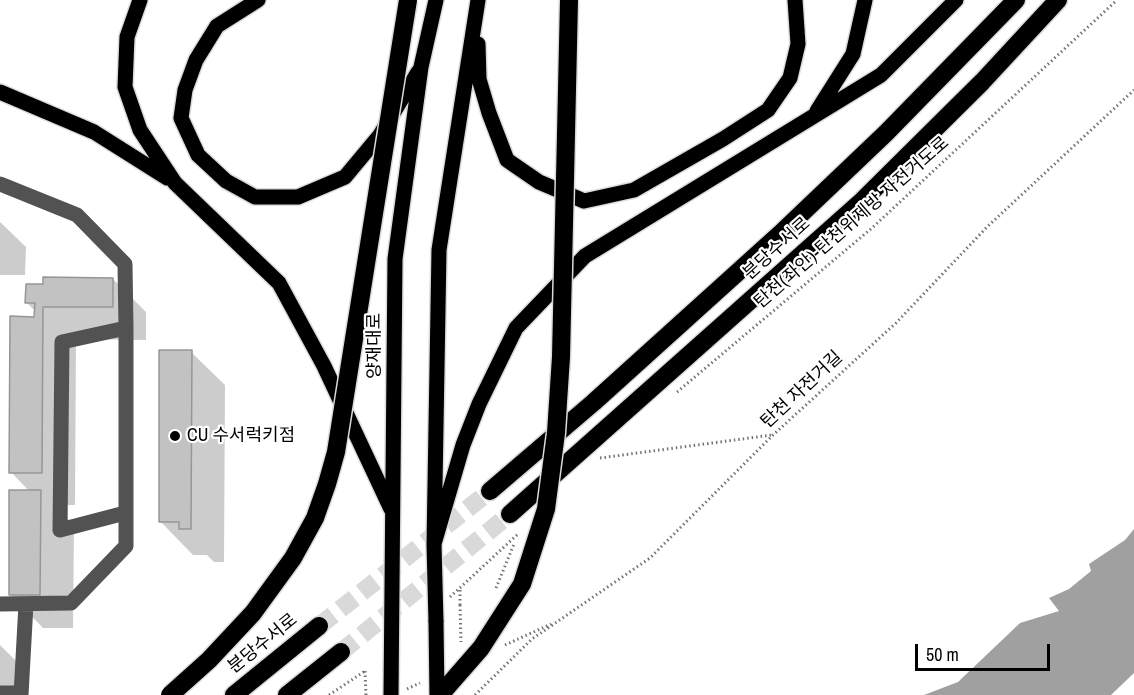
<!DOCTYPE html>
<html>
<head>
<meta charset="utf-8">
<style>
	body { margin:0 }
	#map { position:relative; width:1134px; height:695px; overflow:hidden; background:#fff; font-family:"Archivo Narrow",sans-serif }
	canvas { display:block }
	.scale { position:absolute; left:915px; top:644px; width:135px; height:27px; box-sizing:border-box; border:3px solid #000; border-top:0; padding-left:8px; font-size:18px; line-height:21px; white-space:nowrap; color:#000; -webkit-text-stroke:4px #fff; paint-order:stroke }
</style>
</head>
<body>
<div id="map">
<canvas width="1134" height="695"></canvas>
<div class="scale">50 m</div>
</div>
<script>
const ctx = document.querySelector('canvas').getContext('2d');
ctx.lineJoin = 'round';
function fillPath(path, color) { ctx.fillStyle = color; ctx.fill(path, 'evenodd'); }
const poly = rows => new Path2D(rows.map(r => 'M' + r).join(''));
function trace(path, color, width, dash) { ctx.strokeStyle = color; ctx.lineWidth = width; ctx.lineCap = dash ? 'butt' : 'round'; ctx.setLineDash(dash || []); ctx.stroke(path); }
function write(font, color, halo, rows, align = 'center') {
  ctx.font = font + ' "Archivo Narrow","Noto Sans KR",sans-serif'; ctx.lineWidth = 4.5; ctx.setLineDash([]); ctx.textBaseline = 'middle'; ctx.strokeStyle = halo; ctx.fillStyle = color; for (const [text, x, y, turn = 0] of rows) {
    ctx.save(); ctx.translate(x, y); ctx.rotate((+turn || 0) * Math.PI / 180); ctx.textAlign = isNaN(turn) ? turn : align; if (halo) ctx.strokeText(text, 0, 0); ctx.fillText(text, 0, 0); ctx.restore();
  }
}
fillPath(poly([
	[1134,529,1134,673,1111,695,924,695,958,682,1020,623,1059,611,1049,598,1069,589,1091,571,1089,564,1125,540]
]), '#a0a0a0');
fillPath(poly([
	[0,222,26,247,25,275,0,275],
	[113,279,146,312,146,340,76,339,75,505,54,505,74,525,73,628,43,628,10,594,30,492,11,472,36,318,36,312,27,303],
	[191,352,225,385,224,562,214,562,207,555,193,555,160,521],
	[0,645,25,670,25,695,0,695]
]), '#0003');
const building = poly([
	[43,277,113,278,113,307,43,307,42,473,9,473,10,316,34,317,35,303,25,303,26,284,43,284,43,277],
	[159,350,192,350,191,529,179,529,179,522,159,522,159,350],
	[9,490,41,490,40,595,9,595,9,490]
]);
fillPath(building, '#c2c2c2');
trace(building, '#969696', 1.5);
trace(poly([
	[319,626,490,491],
	[341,652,510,514]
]), '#d9d9d9', 18, [18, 9]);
const major = poly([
	[140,0,127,37,125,87,140,130,175,183,279,283,324,366,391,509],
	[258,0,217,26,196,60,185,90,181,118,198,155,226,181,255,197,298,197,345,177,380,135,418,72],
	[478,44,479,79,489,113,507,160,539,182,584,201,634,190,723,139,768,110,790,78,798,44,795,0],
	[0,92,94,132,167,178],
	[817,111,853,54,865,0],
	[434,544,463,445,479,404,516,328,585,256,881,75,956,0],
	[436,622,434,544,439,250,478,0],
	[391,695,395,259,421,67,436,0]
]);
const highway = poly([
	[490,491,594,402,780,234,886,133,1016,0],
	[510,514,862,201,982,82,1058,0],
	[234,695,319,626],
	[287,695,341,652]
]);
trace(major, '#dbdbdb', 18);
trace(highway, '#dbdbdb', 21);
trace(poly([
	[677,392,872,228,1117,0],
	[600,458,772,435],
	[496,588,514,544],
	[460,590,460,605],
	[450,597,518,534],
	[505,645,551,624],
	[365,671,366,695],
	[407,689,420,683],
	[329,695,365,671],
	[475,695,532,639,650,558,773,435,896,323,987,227,1134,90]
]), '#747474', 3, [1.5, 3]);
trace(poly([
	[0,184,77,215,125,264,126,328,126,546,71,603,0,604],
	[125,513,60,530,62,342,126,328],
	[0,693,21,693],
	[21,695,26,604]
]), '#525252', 15);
trace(major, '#000', 15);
trace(highway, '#000', 18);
const majorBridge = poly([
	[436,622,437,695]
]);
const highwayBridge = poly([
	[170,695,209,660,253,613,293,558,315,518,327,484,336,452,408,0],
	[440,695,481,648,522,584,546,509,556,433,561,357,569,0]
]);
trace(majorBridge, '#dbdbdb', 18, []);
trace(highwayBridge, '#dbdbdb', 21, []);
trace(poly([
	[460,605,461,642]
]), '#747474', 3, [1.5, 3]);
trace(majorBridge, '#000', 15);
trace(highwayBridge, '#000', 18);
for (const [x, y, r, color] of [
	[175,436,6,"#000"]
]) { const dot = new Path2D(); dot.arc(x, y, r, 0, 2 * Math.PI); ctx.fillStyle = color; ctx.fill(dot); trace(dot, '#fff', 2); }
write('18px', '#000', '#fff', [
	["탄천(좌안)-탄천위제방 자전거도로",852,223,-41],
	["분당수서로",777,249,-42],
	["양재대로",375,346,-90],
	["탄천 자전거길",802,390,-43],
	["분당수서로",263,644,-39]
]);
write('18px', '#000', '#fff', [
	["CU 수서럭키점",187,436]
], 'left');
</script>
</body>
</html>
